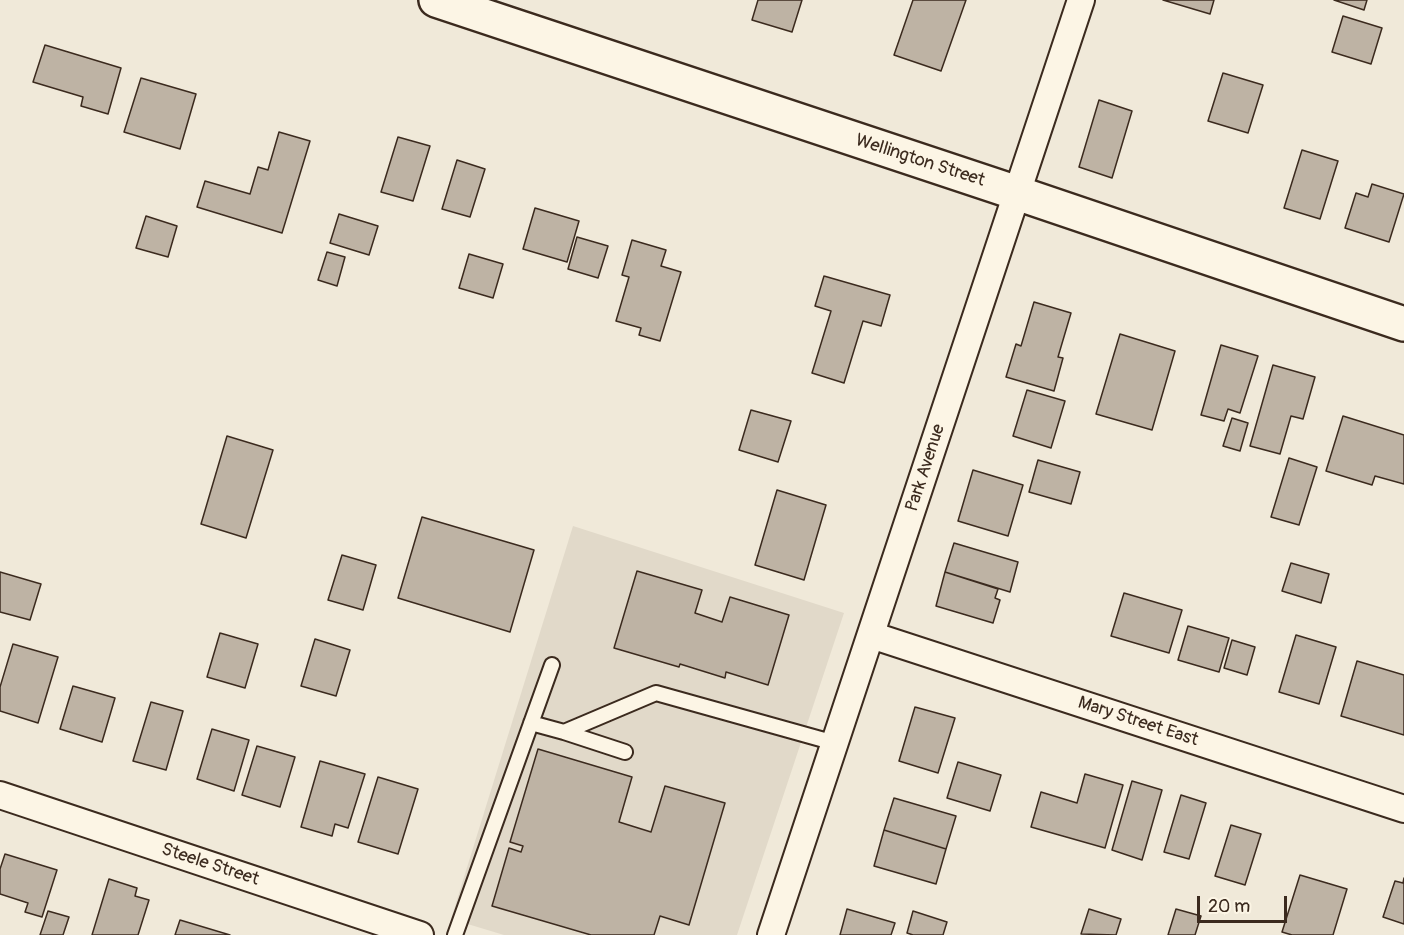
<!DOCTYPE html>
<html>
<head>
<meta charset="utf-8">
<style>
	body { margin:0 }
	#map { position:relative; width:1404px; height:935px; overflow:hidden; background:#f0e9d9; font-family:Pangolin,sans-serif }
	canvas { display:block }
	.scale { position:absolute; left:1197px; top:896px; width:90px; height:27px; box-sizing:border-box; border:3px solid #3b2a1e; border-top:0; padding-left:8px; font-size:18px; line-height:21px; white-space:nowrap; color:#3b2a1e; -webkit-text-stroke:4px #fcf5e5; paint-order:stroke }
</style>
</head>
<body>
<div id="map">
<canvas width="1404" height="935"></canvas>
<div class="scale">20 m</div>
</div>
<script>
const ctx = document.querySelector('canvas').getContext('2d');
ctx.lineJoin = 'round';
function fillPath(path, color) { ctx.fillStyle = color; ctx.fill(path, 'evenodd'); }
const poly = rows => new Path2D(rows.map(r => 'M' + r).join(''));
function trace(path, color, width, dash) { ctx.strokeStyle = color; ctx.lineWidth = width; ctx.lineCap = dash ? 'butt' : 'round'; ctx.setLineDash(dash || []); ctx.stroke(path); }
function write(font, color, halo, rows, align = 'center') {
  ctx.font = font + ' Pangolin,sans-serif'; ctx.lineWidth = 4.5; ctx.setLineDash([]); ctx.textBaseline = 'middle'; ctx.strokeStyle = halo; ctx.fillStyle = color; for (const [text, x, y, turn = 0] of rows) {
    ctx.save(); ctx.translate(x, y); ctx.rotate((+turn || 0) * Math.PI / 180); ctx.textAlign = isNaN(turn) ? turn : align; if (halo) ctx.strokeText(text, 0, 0); ctx.fillText(text, 0, 0); ctx.restore();
  }
}
fillPath(poly([
	[573,526,844,613,737,935,504,935,451,919]
]), '#e1d9c9');
const building = poly([
	[758,0,802,0,792,32,752,20,758,0],
	[913,0,966,0,941,71,894,55,913,0],
	[1163,0,1214,0,1210,14,1163,0],
	[1334,0,1367,0,1364,10,1334,0],
	[1343,16,1382,28,1371,64,1332,52,1343,16],
	[45,45,121,68,108,114,81,106,83,97,33,82,45,45],
	[1223,73,1263,85,1248,133,1208,121,1223,73],
	[141,78,196,94,180,149,124,132,141,78],
	[1099,100,1132,111,1112,178,1079,167,1099,100],
	[279,132,310,141,282,233,197,207,205,181,250,194,258,167,268,170,279,132],
	[398,137,430,146,413,201,381,192,398,137],
	[1302,150,1338,161,1320,219,1284,208,1302,150],
	[457,160,485,169,470,217,442,209,457,160],
	[1372,184,1404,194,1389,242,1345,228,1356,193,1368,197,1372,184],
	[535,208,579,221,567,262,523,249,535,208],
	[339,214,378,226,369,255,330,243,339,214],
	[146,216,177,226,168,257,136,248,146,216],
	[577,237,608,246,598,278,568,269,577,237],
	[632,240,666,250,661,266,681,272,660,341,639,335,641,328,616,321,629,277,622,275,632,240],
	[327,252,345,257,337,286,318,280,327,252],
	[469,254,503,264,493,298,459,288,469,254],
	[824,276,890,295,881,326,863,321,844,383,812,373,831,311,815,306,824,276],
	[1034,302,1071,313,1058,357,1063,358,1054,391,1006,377,1016,344,1021,346,1034,302],
	[1120,334,1175,351,1152,430,1096,414,1120,334],
	[1221,345,1258,356,1240,413,1228,409,1224,421,1201,415,1221,345],
	[1273,365,1315,377,1303,419,1291,416,1280,454,1250,446,1273,365],
	[1027,390,1065,401,1051,448,1013,436,1027,390],
	[751,410,791,421,778,462,739,450,751,410],
	[1343,416,1404,435,1404,484,1375,476,1372,485,1326,471,1343,416],
	[1232,418,1248,423,1240,451,1223,446,1232,418],
	[227,436,273,450,246,538,201,524,227,436],
	[1289,458,1317,467,1299,525,1271,517,1289,458],
	[1038,460,1080,472,1071,504,1029,492,1038,460],
	[973,470,1023,485,1008,536,958,521,973,470],
	[777,490,826,505,804,580,755,565,777,490],
	[422,517,534,550,510,632,398,598,422,517],
	[954,543,1018,562,1010,592,945,572,954,543],
	[342,555,376,565,363,610,328,600,342,555],
	[1291,563,1329,574,1321,603,1282,591,1291,563],
	[637,571,702,590,695,613,722,622,730,597,789,615,768,685,726,672,725,678,680,664,679,667,614,648,637,571],
	[0,572,41,584,30,620,0,612,0,572],
	[945,572,998,589,995,598,1000,600,993,623,936,606,945,572],
	[1124,593,1182,610,1169,653,1111,636,1124,593],
	[1188,626,1229,638,1219,672,1178,660,1188,626],
	[220,633,258,644,245,688,207,677,220,633],
	[1296,635,1336,647,1319,704,1279,692,1296,635],
	[315,639,350,650,336,696,301,686,315,639],
	[1232,640,1255,647,1247,675,1224,668,1232,640],
	[13,644,58,657,38,723,0,711,0,687,13,644],
	[1357,661,1404,675,1404,735,1341,716,1357,661],
	[73,686,115,698,102,742,60,729,73,686],
	[151,702,183,711,166,770,133,761,151,702],
	[915,707,955,718,938,773,899,761,915,707],
	[212,729,249,740,234,791,197,779,212,729],
	[257,746,295,757,280,807,242,795,257,746],
	[538,749,632,777,619,822,651,832,665,786,725,803,689,925,660,916,654,935,591,935,492,906,509,848,521,852,523,846,510,842,538,749],
	[320,761,365,774,348,828,335,824,332,836,301,827,320,761],
	[958,762,1001,775,990,811,947,798,958,762],
	[1085,774,1123,785,1105,848,1031,827,1041,792,1077,803,1085,774],
	[378,777,418,789,398,854,358,842,378,777],
	[1132,781,1162,790,1142,860,1112,850,1132,781],
	[1181,795,1206,803,1189,859,1164,852,1181,795],
	[894,798,956,816,946,849,884,830,894,798],
	[1231,825,1261,834,1245,885,1215,876,1231,825],
	[884,830,946,849,936,884,874,866,884,830],
	[5,854,57,870,42,917,25,912,28,903,0,894,0,869,5,854],
	[1300,875,1347,889,1333,935,1292,935,1282,932,1300,875],
	[1404,878,1404,924,1383,917,1395,881,1403,883,1404,878],
	[109,879,137,888,135,896,149,900,138,935,92,935,109,879],
	[847,909,895,923,891,935,840,935,847,909],
	[1089,909,1121,919,1116,935,1081,934,1089,909],
	[1176,909,1201,916,1195,935,1168,935,1176,909],
	[48,911,69,917,63,935,40,935,48,911],
	[913,911,947,922,943,935,913,935,907,933,913,911],
	[180,920,230,935,175,935,180,920]
]);
fillPath(building, '#beb3a4');
trace(building, '#3b2a1e', 1.5);
const lane = poly([
	[531,723,564,732,656,693,835,743],
	[564,732,625,752],
	[455,935,552,665]
]);
const street = poly([
	[871,635,1404,809],
	[0,795,420,935],
	[771,935,1081,0]
]);
const secondary = poly([
	[436,0,1017,193,1404,324]
]);
trace(lane, '#3b2a1e', 18);
trace(street, '#3b2a1e', 30);
trace(secondary, '#3b2a1e', 38);
trace(lane, '#fcf5e5', 14);
trace(street, '#fcf5e5', 26);
trace(secondary, '#fcf5e5', 33);
write('18px', '#3b2a1e', '#fcf5e5', [
	["Wellington Street",920,161,18],
	["Park Avenue",926,468,-72],
	["Mary Street East",1138,722,18],
	["Steele Street",210,865,18]
]);
</script>
</body>
</html>
